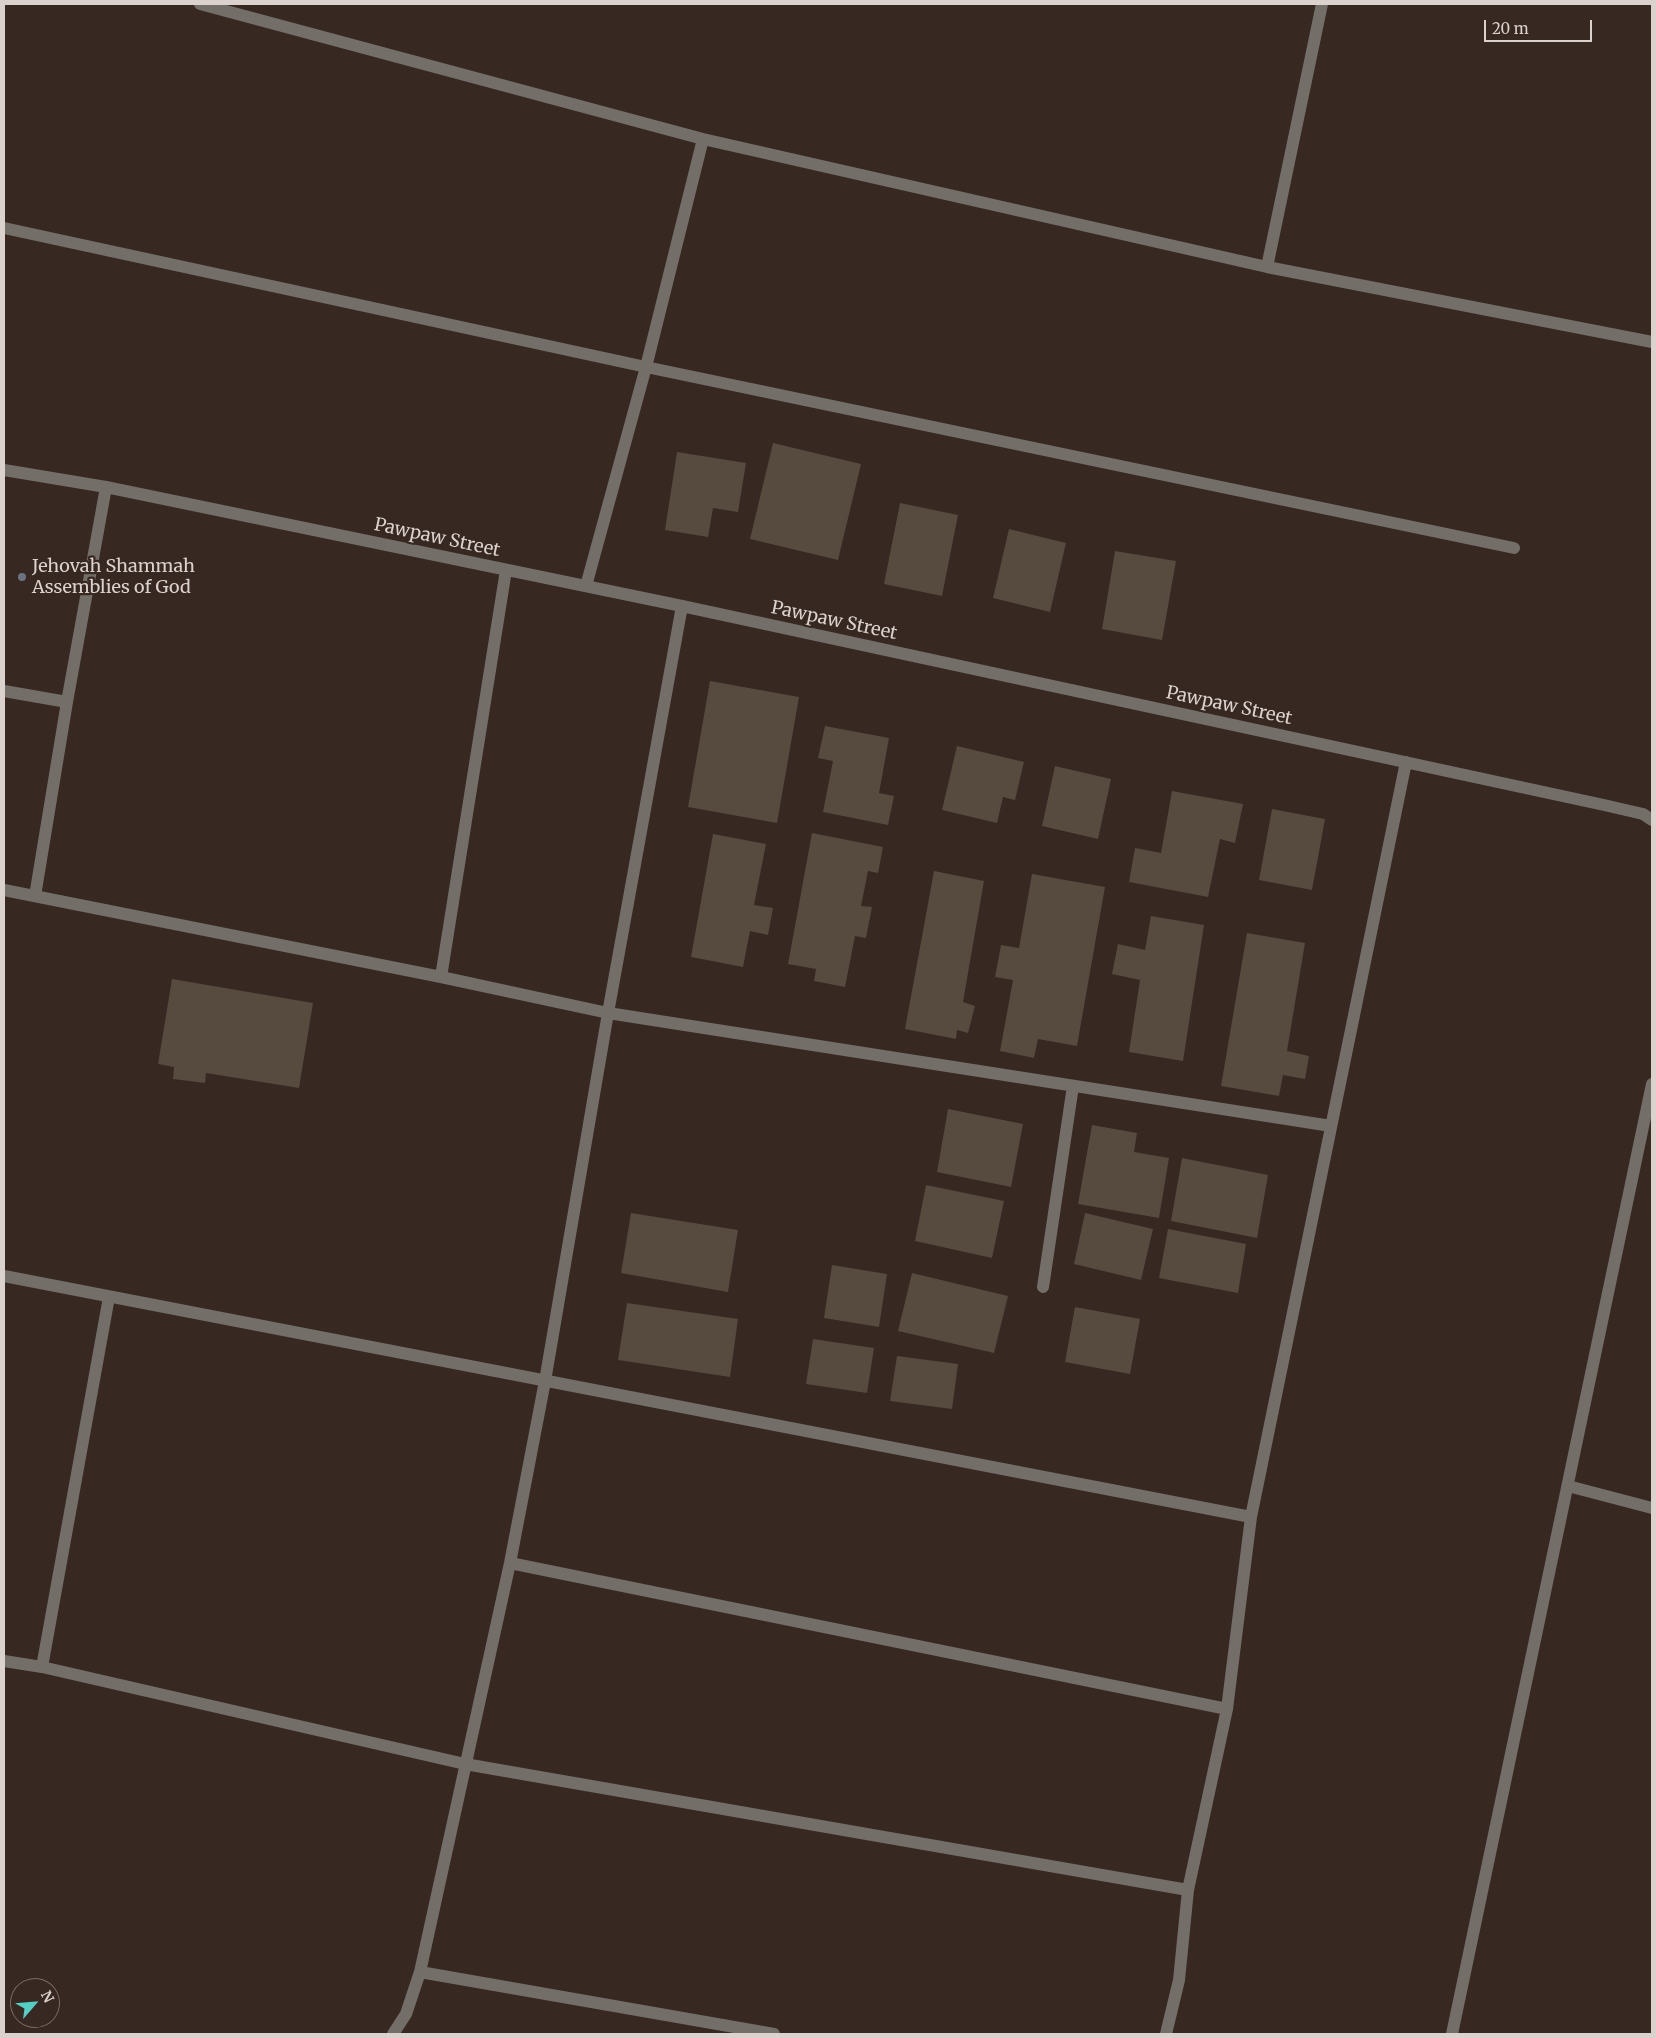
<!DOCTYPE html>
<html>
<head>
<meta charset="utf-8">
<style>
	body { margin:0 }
	#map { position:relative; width:1656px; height:2038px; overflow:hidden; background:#372822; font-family:Merriweather,serif }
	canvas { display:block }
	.frame { position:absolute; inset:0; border:5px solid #dbd1cd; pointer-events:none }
	.north { position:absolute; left:10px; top:1978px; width:50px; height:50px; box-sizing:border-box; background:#372822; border:1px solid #796c66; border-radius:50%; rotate:63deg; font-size:14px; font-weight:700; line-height:20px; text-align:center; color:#dbd1cd }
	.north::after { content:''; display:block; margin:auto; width:18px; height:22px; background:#55cec4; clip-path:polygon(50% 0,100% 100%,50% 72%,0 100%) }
	.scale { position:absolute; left:1484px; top:20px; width:108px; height:22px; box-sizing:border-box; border:2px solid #dbd1cd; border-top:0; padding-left:6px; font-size:15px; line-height:18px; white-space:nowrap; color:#dbd1cd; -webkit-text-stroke:4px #372822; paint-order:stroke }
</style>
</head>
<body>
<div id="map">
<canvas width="1656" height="2038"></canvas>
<div class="frame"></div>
<div class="north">N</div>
<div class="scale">20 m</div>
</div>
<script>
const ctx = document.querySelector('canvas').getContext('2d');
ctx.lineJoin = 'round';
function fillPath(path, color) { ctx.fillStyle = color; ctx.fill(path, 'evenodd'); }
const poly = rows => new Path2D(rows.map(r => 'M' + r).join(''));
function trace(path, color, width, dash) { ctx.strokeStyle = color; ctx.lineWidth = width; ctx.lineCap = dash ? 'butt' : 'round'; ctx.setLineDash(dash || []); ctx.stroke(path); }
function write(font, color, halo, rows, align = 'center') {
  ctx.font = font + ' Merriweather,serif'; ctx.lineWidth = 4.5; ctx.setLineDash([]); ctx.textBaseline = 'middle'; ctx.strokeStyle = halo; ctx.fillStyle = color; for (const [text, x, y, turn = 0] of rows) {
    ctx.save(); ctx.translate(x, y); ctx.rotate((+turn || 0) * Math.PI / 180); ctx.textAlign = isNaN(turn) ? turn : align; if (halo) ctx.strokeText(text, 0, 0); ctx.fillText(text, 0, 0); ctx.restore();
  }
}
fillPath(poly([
	[773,443,861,464,838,560,750,539],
	[677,452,746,463,738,512,713,508,708,537,665,530],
	[900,503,958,515,942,596,884,584],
	[1009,529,1066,543,1050,612,993,598],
	[1115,551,1176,561,1162,640,1102,629],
	[710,681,799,697,777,823,688,807],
	[825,726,889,738,879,793,894,796,888,825,823,812,833,761,818,758],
	[957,746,1024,762,1015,800,1003,797,997,823,942,810],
	[1055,766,1111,779,1098,839,1042,826],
	[1172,791,1243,804,1235,843,1220,839,1208,897,1129,882,1135,848,1161,853],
	[1272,809,1325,819,1312,890,1259,880],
	[812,833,883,847,878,873,868,871,861,906,872,907,866,938,855,936,845,987,814,981,816,969,788,964],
	[713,834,766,844,754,905,773,908,768,935,750,931,743,967,691,957],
	[934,871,984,881,963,1002,975,1006,968,1033,957,1030,956,1039,905,1029],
	[1032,874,1105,887,1077,1046,1038,1039,1034,1058,1000,1051,1013,980,995,977,1001,945,1019,948],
	[1151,916,1204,925,1183,1061,1129,1052,1140,980,1112,974,1118,944,1145,950],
	[1247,933,1305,943,1287,1051,1309,1056,1305,1079,1283,1075,1279,1096,1221,1086],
	[172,979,313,1003,299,1088,206,1073,205,1083,173,1079,174,1067,158,1064],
	[948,1109,1023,1124,1011,1187,937,1172],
	[1092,1125,1137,1133,1134,1152,1169,1158,1159,1218,1078,1204],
	[1182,1158,1268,1175,1257,1238,1171,1221],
	[926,1185,1004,1201,992,1258,915,1241],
	[631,1213,738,1230,728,1292,621,1273],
	[1085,1213,1153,1229,1141,1280,1074,1264],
	[1168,1229,1246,1244,1238,1293,1159,1278],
	[832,1265,887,1274,879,1327,824,1318],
	[912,1273,1008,1296,994,1353,898,1331],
	[627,1303,738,1319,730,1377,618,1360],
	[1075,1307,1140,1319,1130,1374,1065,1362],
	[813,1339,874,1348,867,1393,806,1384],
	[897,1356,958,1364,952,1409,890,1401]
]), '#574a3e');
trace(poly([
	[200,4,703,139,1267,267,1652,342],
	[4,228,646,367,1514,548],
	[1267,267,1322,4],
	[4,470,106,487,682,606,1604,805,1643,814,1652,820],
	[586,586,646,367,703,139],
	[4,691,67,702],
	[4,890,441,977,608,1013,1331,1126],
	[35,896,67,702,106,487],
	[441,977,506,570],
	[4,1276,1251,1517],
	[1043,1287,1073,1086],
	[1568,1486,1652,1508],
	[510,1563,1227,1709],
	[4,1661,42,1667,465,1764,1188,1890],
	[42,1667,109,1297],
	[420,1972,774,2034],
	[393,2034,406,2014,420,1972,510,1563,545,1381,608,1013,682,606],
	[1166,2034,1179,1980,1188,1890,1227,1709,1251,1517,1406,762],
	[1452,2034,1652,1084]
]), '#736e68', 12);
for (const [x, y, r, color] of [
	[22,577,5,"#6b7280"]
]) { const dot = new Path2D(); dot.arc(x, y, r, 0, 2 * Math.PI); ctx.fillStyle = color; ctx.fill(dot); trace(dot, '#372822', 2); }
write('18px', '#dbd1cd', '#372822', [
	["Pawpaw Street",437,538,12],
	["Pawpaw Street",834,621,12],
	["Pawpaw Street",1229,706,12]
]);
write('18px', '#dbd1cd', '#372822', [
	["Jehovah Shammah",32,567],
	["Assemblies of God",32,588]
], 'left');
</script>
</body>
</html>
